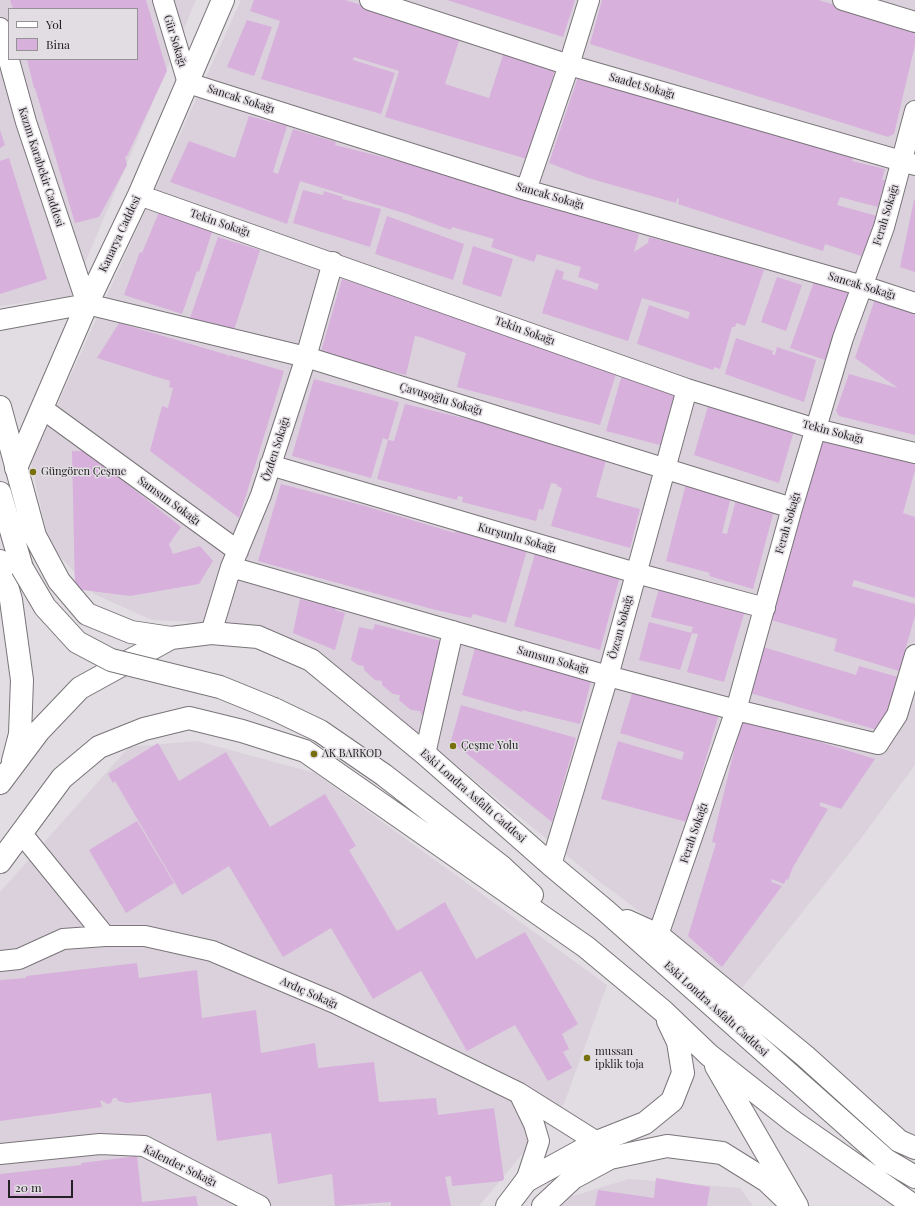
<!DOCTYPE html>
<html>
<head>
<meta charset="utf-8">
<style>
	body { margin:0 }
	#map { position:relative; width:915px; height:1206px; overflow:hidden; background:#e1dde2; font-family:"Playfair Display",serif }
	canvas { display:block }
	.legend { position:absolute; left:8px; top:8px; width:130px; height:52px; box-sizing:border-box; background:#e1dde2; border:1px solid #959296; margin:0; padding:5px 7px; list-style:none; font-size:12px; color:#242224 }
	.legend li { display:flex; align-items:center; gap:8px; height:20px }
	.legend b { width:20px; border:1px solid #959296 }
	.scale { position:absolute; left:8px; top:1180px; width:65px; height:18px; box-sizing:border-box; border:2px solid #242224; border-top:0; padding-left:5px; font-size:12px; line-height:14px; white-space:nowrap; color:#242224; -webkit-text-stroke:3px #e1dde2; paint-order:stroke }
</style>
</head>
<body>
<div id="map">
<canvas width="915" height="1206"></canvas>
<ul class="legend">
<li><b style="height:5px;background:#fff"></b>Yol</li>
<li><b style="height:11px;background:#d7b0dc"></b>Bina</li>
</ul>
<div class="scale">20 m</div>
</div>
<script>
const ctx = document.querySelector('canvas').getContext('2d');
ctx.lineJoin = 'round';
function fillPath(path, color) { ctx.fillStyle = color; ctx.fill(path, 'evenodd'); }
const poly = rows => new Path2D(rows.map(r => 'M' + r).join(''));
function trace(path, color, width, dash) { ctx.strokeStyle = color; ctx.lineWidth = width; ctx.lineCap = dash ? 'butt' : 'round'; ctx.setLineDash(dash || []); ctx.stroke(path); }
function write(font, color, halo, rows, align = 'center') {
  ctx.font = font + ' "Playfair Display",serif'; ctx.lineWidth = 3; ctx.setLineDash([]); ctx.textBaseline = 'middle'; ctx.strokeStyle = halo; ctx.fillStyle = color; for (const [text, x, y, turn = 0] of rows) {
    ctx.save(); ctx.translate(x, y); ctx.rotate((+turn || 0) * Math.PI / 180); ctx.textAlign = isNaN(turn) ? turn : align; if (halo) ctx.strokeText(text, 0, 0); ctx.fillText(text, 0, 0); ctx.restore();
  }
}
fillPath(poly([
	[0,0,196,0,71,296,0,306],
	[9,9,137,9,137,59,9,59],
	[241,0,915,0,915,765,859,841,742,988,596,879,340,671,258,625,152,620,94,594,49,544,31,463],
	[197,741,315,773,607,985,564,1104,479,1206,0,1206,0,892,129,747],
	[629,1179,740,1188,753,1206,558,1206,563,1199]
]), '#dbd1dc');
fillPath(poly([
	[10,0,146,0,167,71,127,156,125,157,127,165,99,217,75,223,35,88,34,88,27,59,137,59,137,9,13,9],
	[254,0,345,0,461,35,445,84,489,98,505,49,557,64,527,159,385,117,399,71,354,57,353,60,395,73,381,114,261,79,280,21,250,11],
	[447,0,575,0,563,37],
	[602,0,819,0,913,30,915,32,915,45,894,134,888,137,590,44],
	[247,20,272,27,254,76,227,67],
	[580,71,854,156,852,161,885,169,882,180,885,180,878,207,840,197,837,205,877,216,864,257,825,244,823,251,678,204,679,199,677,198,676,203,588,178,549,163],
	[249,116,287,126,273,172,278,174,293,129,336,142,335,145,423,167,551,209,551,207,639,234,634,252,648,243,649,237,725,258,725,257,764,270,745,326,736,323,735,327,732,327,720,369,714,367,713,370,637,344,649,305,688,319,690,312,642,298,628,341,542,313,556,269,564,272,562,279,597,290,599,284,578,277,581,267,537,254,534,262,491,247,494,239,452,227,451,230,407,214,300,181,287,224,170,182,189,141,235,158],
	[0,130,5,145,0,148],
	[9,158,47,279,0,294,0,161],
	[303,190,323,195,324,191,343,197,342,199,381,209,370,247,293,223],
	[914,200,915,200,915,272,900,267],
	[159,212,212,232,199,272,197,271,182,314,124,295,140,252,142,253],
	[387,216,464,244,453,280,375,254],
	[218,237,260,250,234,330,190,318],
	[473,246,513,259,501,297,462,284],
	[777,277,802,285,786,331,761,322],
	[342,279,428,306,616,374,600,425,457,387,466,353,420,337,415,336,406,375,320,355],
	[815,279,854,290,828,361,790,348],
	[876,296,915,308,915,435,839,416,836,411,849,374,898,388,855,358],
	[119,323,228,355,228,359,229,355,284,371,239,518,150,451,162,406,168,408,173,388,169,387,170,381,97,358],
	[736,338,773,351,772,354,775,355,777,347,816,360,804,402,725,374],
	[623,371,679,389,664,446,606,431],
	[314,379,399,402,388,440,383,438,371,478,292,456],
	[710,399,795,427,779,483,694,455],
	[405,404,484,423,606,460,596,497,640,509,630,548,551,526,562,488,557,486,557,484,551,483,543,510,539,509,536,521,462,502,463,497,458,496,457,500,377,479,388,440,394,441],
	[823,436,915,462,915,470,903,513,915,517,915,598,854,580,852,586,915,604,915,616,899,671,834,651,837,639,771,620],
	[72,451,86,451,181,527,169,544,173,554,200,546,213,561,199,584,130,596,75,589],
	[687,480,732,493,722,533,727,534,737,496,775,507,753,589,709,576,710,573,666,561],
	[281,484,365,506,455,533,456,530,527,550,506,623,473,614,471,618,432,609,258,561],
	[536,550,620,576,600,650,514,626],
	[660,585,746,607,724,682,687,672,698,634,691,633,693,627,651,617],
	[300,599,336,608,335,610,345,613,335,650,293,633],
	[649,622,692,633,680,670,639,660],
	[375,624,445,642,425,716,421,714,420,711,411,710,399,700,400,695,393,694,382,685,382,681,375,680,364,670,364,666,358,665,351,660,359,627,373,630],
	[763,647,856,675,859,666,898,677,881,731,750,693],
	[475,648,591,681,580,724,522,710,522,712,462,695],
	[633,690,719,714,687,822,601,799,618,741,682,760,684,752,620,733],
	[461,705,576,738,552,822,451,741],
	[742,718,875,759,841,809,820,802,820,806,828,809,793,867,788,880,786,879,784,884,772,879,771,882,782,886,722,967,688,936,716,843,712,842],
	[158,743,179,781,226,752,270,827,325,794,356,846,349,850,397,931,445,902,476,959,525,932,578,1024,562,1034,569,1049,563,1052,572,1068,548,1081,515,1025,467,1051,421,971,373,999,331,928,283,957,229,866,182,895,115,781,113,783,108,774],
	[137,821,174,883,126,913,89,850],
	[137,963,139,978,197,970,202,1018,256,1010,261,1053,315,1043,318,1068,374,1062,379,1102,436,1098,438,1115,494,1108,504,1179,502,1181,452,1186,451,1176,445,1177,451,1206,391,1206,391,1202,335,1206,332,1174,278,1184,271,1133,217,1141,211,1093,127,1103,118,1101,117,1098,113,1098,111,1103,108,1104,100,1100,102,1107,0,1121,0,980,26,978,26,976],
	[137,1156,142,1202,196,1196,198,1206,0,1206,0,1174,81,1165,81,1163],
	[656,1178,710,1187,707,1206,595,1206,598,1190,654,1198]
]), '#d7b0dc');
const minor = poly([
	[163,0,188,83,526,190,863,286,915,303],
	[370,0,569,65,915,165],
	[843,0,915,22],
	[0,28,26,122,87,304],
	[526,190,569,65,589,0],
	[139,195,687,389,816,429,915,453],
	[0,320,87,304,306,357,792,508],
	[43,409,238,551],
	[270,465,636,573,765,608],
	[231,567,608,676,736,710,878,744,897,715,915,655],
	[211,633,231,567,261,495,306,357,333,262],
	[425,754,453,631],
	[22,834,105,936],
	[551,865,608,676,687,389],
	[658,935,736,710,792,508,843,338,884,227,915,111],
	[0,961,19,959,63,939,105,936,145,936,212,951,335,1003,519,1093,597,1142],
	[519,1093,534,1124,539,1141,526,1181],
	[0,1154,100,1144,144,1146,260,1206]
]);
const tertiary = poly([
	[16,468,87,304,139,195,223,0]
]);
const secondary = poly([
	[507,1206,526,1181],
	[543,1206,573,1178,610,1158,667,1146,722,1153,767,1181,793,1206]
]);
const primary = poly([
	[0,407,35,536,59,581,87,614,131,632,171,638],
	[0,493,22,568],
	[0,561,11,600,22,680,20,734,13,761],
	[274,709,320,731,384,775,502,867,532,895],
	[0,783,39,731,80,688,171,638,211,633,258,637,311,660,425,754,551,865,606,911,886,1160,915,1177],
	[0,862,62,778,99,747,144,729,189,718,242,731,305,751,586,947,663,1011,709,1055,794,1122,914,1206],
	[627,921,658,935,805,1056,899,1141,915,1148],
	[716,1066,797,1206],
	[526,1181,597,1142,645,1123,672,1101,683,1073,678,1042,668,1021]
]);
trace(minor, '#797579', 22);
trace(tertiary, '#797579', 24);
trace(secondary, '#797579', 24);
trace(primary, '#797579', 24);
trace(minor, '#fff', 20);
trace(tertiary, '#fff', 22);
trace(secondary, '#fff', 22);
trace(primary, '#fff', 22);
const primaryBridge = poly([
	[22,568,45,607,77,642,111,660,220,687,274,709]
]);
trace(primaryBridge, '#797579', 24, []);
trace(primaryBridge, '#fff', 22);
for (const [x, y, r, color] of [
	[33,472,4,"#786f0d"],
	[453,746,4,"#786f0d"],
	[314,754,4,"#786f0d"],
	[587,1058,4,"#786f0d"]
]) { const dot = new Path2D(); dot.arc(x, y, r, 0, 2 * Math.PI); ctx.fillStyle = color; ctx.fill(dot); trace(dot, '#e1dde2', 1.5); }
write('11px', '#242224', '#e1dde2', [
	["Gür Sokağı",175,41,73],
	["Saadet Sokağı",642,86,16],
	["Sancak Sokağı",241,99,18],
	["Kazım Karabekir Caddesi",41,167,72],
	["Sancak Sokağı",550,196,16],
	["Ferah Sokağı",886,215,-73],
	["Tekin Sokağı",220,223,19],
	["Kanarya Caddesi",120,234,-65],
	["Sancak Sokağı",862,286,17],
	["Tekin Sokağı",525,331,20],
	["Çavuşoğlu Sokağı",441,399,17],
	["Tekin Sokağı",833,432,15],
	["Özden Sokağı",276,449,-72],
	["Samsun Sokağı",169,501,36],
	["Ferah Sokağı",788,523,-74],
	["Kurşunlu Sokağı",517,538,16],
	["Özcan Sokağı",621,627,-75],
	["Samsun Sokağı",553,660,16],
	["Eski Londra Asfaltı Caddesi",473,796,41],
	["Ferah Sokağı",694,833,-71],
	["Ardıç Sokağı",309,993,24],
	["Eski Londra Asfaltı Caddesi",716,1009,42],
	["Kalender Sokağı",180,1166,26]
]);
write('11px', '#242224', '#e1dde2', [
	["Güngören Çeşme",41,472],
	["Çeşme Yolu",461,746],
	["AK BARKOD",322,754],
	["mussan",595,1052],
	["ipklik toja",595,1065]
], 'left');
</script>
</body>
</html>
